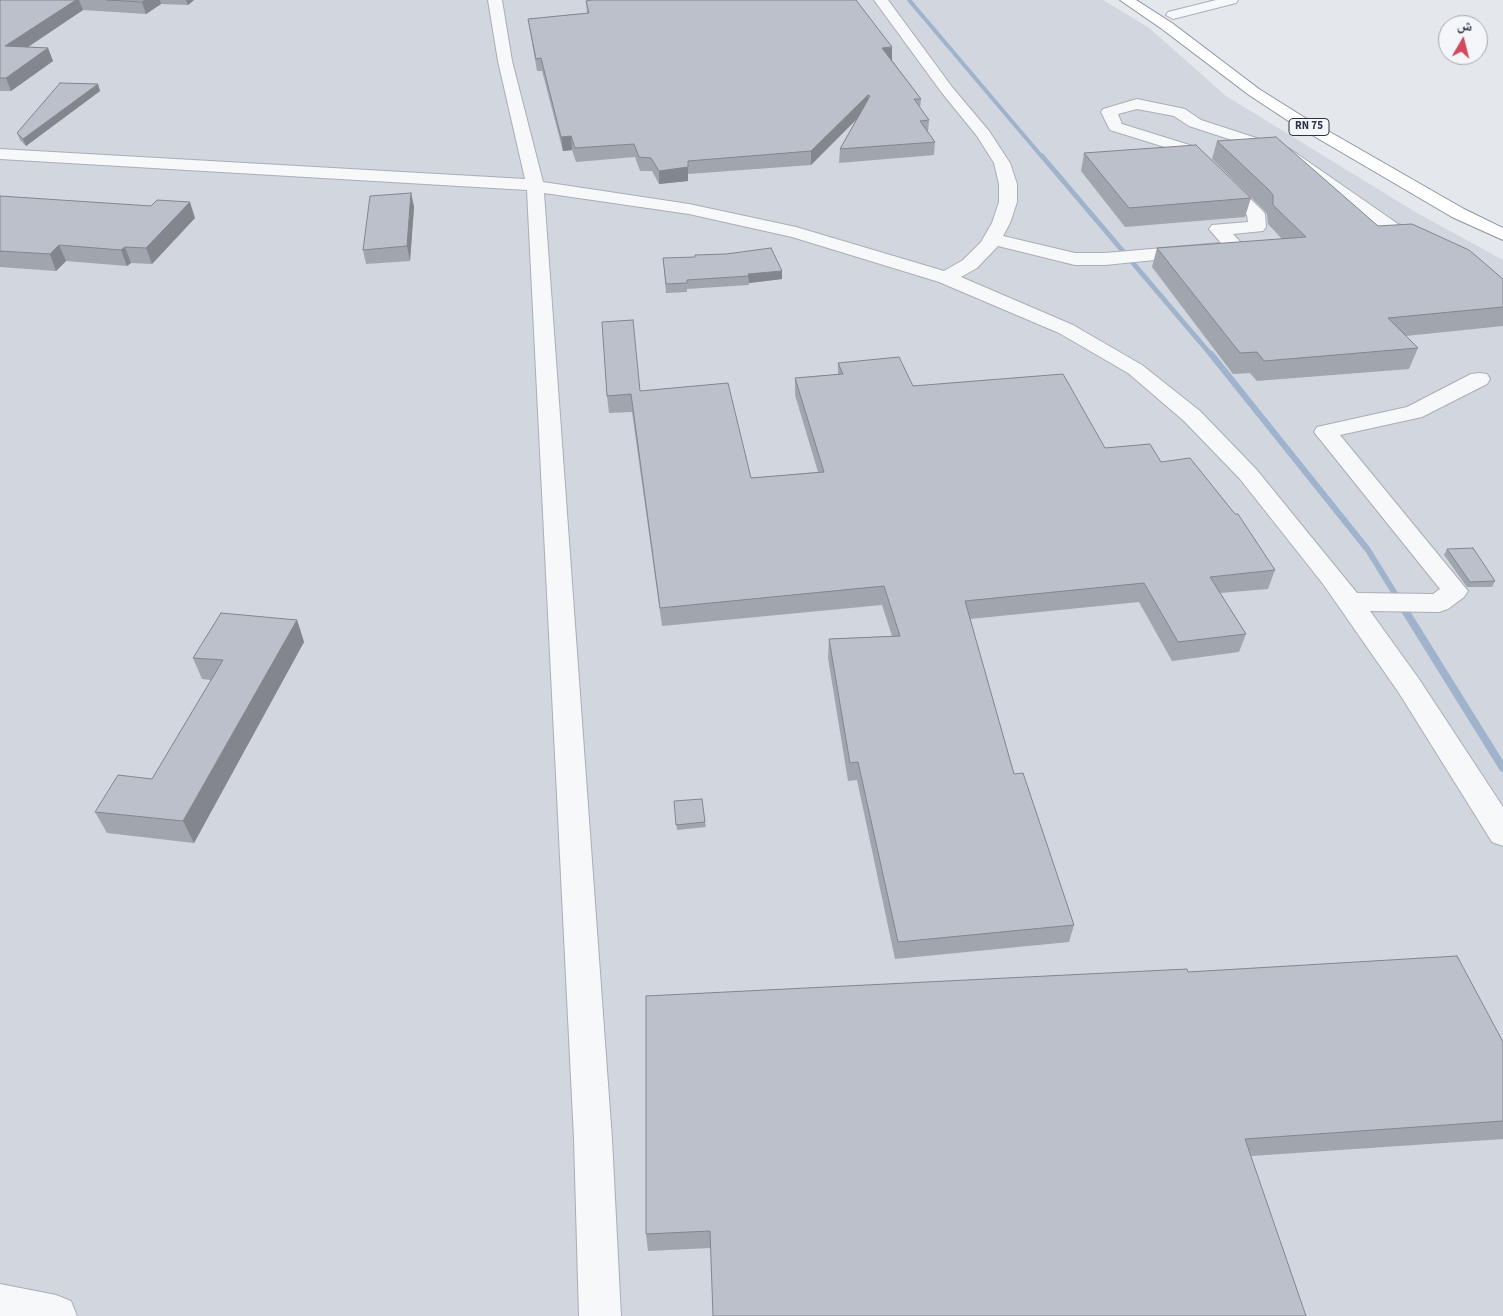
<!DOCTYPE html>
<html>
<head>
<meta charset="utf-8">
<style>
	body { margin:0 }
	#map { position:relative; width:1503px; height:1316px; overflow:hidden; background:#e4e7ec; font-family:"Source Sans 3","Noto Naskh Arabic",sans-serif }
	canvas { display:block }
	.north { position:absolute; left:1438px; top:15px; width:50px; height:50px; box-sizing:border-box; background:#f4f6f9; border:1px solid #a4a8b1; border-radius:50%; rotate:8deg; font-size:14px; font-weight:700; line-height:20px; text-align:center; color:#2b3445 }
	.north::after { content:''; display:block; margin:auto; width:18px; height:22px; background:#d1495b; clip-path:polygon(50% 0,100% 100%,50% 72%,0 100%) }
</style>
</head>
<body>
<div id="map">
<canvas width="1503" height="1316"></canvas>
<div class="north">ش</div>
</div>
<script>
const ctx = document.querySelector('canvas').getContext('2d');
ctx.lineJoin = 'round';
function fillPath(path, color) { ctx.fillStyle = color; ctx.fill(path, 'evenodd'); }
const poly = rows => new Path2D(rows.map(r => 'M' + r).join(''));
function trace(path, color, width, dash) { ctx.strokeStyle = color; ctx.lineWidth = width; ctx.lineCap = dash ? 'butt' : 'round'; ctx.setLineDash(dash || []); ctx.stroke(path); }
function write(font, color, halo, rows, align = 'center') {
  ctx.font = font + ' "Source Sans 3",sans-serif'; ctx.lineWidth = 4; ctx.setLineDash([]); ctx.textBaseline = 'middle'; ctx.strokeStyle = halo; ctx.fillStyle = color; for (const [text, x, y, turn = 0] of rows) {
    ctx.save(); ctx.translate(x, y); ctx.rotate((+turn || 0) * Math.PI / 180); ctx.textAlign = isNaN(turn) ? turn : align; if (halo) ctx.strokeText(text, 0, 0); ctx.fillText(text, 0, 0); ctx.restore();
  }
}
fillPath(poly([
	[0,0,1103,0,1148,27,1226,96,1417,213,1503,260,1503,1316,0,1316]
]), '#d2d6de');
trace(poly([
	[909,0,1043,158]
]), '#9fb4cc', 4);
trace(poly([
	[1042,156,1212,356]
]), '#9fb4cc', 5);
trace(poly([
	[1211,354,1368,550,1402,605]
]), '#9fb4cc', 6);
trace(poly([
	[1401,604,1503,768]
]), '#9fb4cc', 8);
const minor = poly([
	[488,0,502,0,512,61,543,182,689,204,796,227,944,271,963,260,981,242,992,223,999,202,999,184,994,163,977,136,942,93,874,0,888,0,952,87,989,131,1010,163,1017,184,1017,202,1010,223,1003,236,1075,253,1105,253,1221,243,1209,229,1212,225,1248,222,1247,215,1184,153,1110,130,1101,112,1103,109,1137,99,1185,109,1201,120,1290,149,1398,224,1427,238,1429,242,1427,246,1420,248,1386,232,1278,155,1189,126,1174,116,1137,109,1118,114,1122,124,1196,147,1262,210,1265,214,1266,227,1263,231,1233,234,1245,247,1243,251,1105,265,1075,265,998,246,977,268,961,277,1073,325,1142,365,1200,411,1256,469,1357,593,1433,594,1440,589,1314,432,1317,427,1407,407,1471,374,1479,373,1487,374,1490,379,1487,384,1422,417,1340,435,1468,591,1464,597,1448,609,1439,612,1370,611,1419,679,1503,807,1503,846,1492,842,1399,693,1323,584,1240,479,1184,421,1128,373,1059,333,939,282,792,237,689,214,544,193,612,1139,621,1316,579,1316,574,1139,527,190,0,159,0,149,525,179,498,61,488,0],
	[1216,0,1238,0,1236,3,1173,19,1166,15,1168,12,1216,0],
	[0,1284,56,1295,71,1301,77,1316,0,1316,0,1284]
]);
const highway = poly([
	[1120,0,1136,0,1172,23,1259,89,1302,116,1464,209,1503,228,1503,240,1452,217,1290,122,1249,95,1162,29,1120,0]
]);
trace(minor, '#a9aeb7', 2);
trace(highway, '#8b94a3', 2);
fillPath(minor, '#f7f8fa');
fillPath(highway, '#fff');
fillPath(poly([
	[0,0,194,0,188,5,161,4,146,14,83,10,28,47,48,48,53,61,11,91,0,91],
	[586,1,892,60,921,99,920,108,929,120,928,132,935,142,934,155,839,163,840,149,857,118,811,165,688,174,688,181,659,184,652,171,640,171,635,157,576,162,572,150,563,151,542,71,537,71,530,31,528,19,587,13],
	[98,84,100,91,26,146,20,140,17,133],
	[1217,141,1378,226,1503,279,1503,326,1406,336,1418,348,1409,369,1257,381,1250,373,1233,374,1152,267,1157,248,1282,239,1268,224,1267,214,1263,209,1212,159],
	[1084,153,1251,198,1245,217,1125,227,1081,171],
	[411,193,414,207,410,261,366,264,363,250],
	[0,196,195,218,152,264,131,263,127,266,66,261,56,271,0,267],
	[663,258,782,271,782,279,749,283,749,285,687,289,687,292,666,293],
	[838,363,913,386,1105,448,1161,462,1275,570,1268,589,1220,593,1246,634,1239,652,1172,661,1139,602,970,619,1014,774,1074,925,1069,942,895,959,857,780,848,781,828,658,829,639,892,636,882,605,662,626,632,412,609,413,607,396,640,391,751,478,818,472,795,395,795,378,838,374],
	[1447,549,1495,581,1492,587,1467,587,1444,555],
	[297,620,304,642,194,843,107,833,95,812,152,779,211,680,202,679,193,658],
	[674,801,705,822,706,827,677,830],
	[1188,972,1503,1042,1503,1139,1251,1156,710,1248,648,1251,646,1234]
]), '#a1a5ae');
fillPath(poly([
	[76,0,79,0,83,10,10,59,5,46],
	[145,0,160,0,161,4,146,14,142,2],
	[186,0,194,0,188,5],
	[892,47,892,60,881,61,882,48],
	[48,48,53,61,11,91,6,78],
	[98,84,100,91,26,146,23,139],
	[868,95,868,108,811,165,811,151],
	[571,136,572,150,563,151,561,137],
	[688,161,688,181,659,184,659,171],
	[411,193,414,207,410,261,407,246],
	[190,202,195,218,152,264,146,248],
	[59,245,66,261,56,271,50,254],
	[125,247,131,263,127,266,121,250],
	[782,271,782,279,749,283,748,274],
	[297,620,304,642,194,843,183,821]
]), '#83868d');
const building = poly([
	[0,0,76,0,5,46,48,48,6,78,0,78,0,0],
	[107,0,145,0,142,2,107,0],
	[591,0,856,0,892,47,882,48,921,99,914,99,929,120,920,121,935,142,840,149,870,96,868,95,811,151,688,161,688,167,659,171,651,158,639,157,634,144,575,148,571,136,561,137,541,58,536,59,528,19,589,13,586,1,591,0],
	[60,83,98,84,23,139,17,133,60,83],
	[1276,137,1378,226,1412,224,1469,250,1503,279,1503,307,1388,318,1418,348,1264,361,1257,352,1240,353,1157,248,1306,237,1273,205,1273,195,1269,190,1217,141,1276,137],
	[1196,145,1251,198,1129,208,1084,153,1196,145],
	[411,193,407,246,363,250,370,196,411,193],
	[0,196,151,206,157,200,190,202,146,248,125,247,121,250,59,245,50,254,0,251,0,196],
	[771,248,782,271,748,274,749,276,687,280,687,283,666,284,663,258,695,257,695,255,726,254,771,248],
	[633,320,640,391,728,383,751,478,824,472,795,378,843,374,838,363,899,357,913,386,1063,374,1105,448,1150,444,1161,462,1190,458,1235,514,1238,514,1275,570,1210,577,1246,634,1178,642,1144,583,965,601,1014,774,1023,773,1074,925,898,942,858,762,850,763,829,639,900,636,884,586,660,608,631,394,607,396,602,322,633,320],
	[1473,548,1495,581,1470,582,1447,549,1473,548],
	[221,613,297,620,183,821,95,812,118,775,152,779,223,660,193,658,221,613],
	[702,799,705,822,676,825,674,801,702,799],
	[1457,956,1503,1042,1503,1121,1245,1139,1306,1316,713,1316,710,1231,646,1234,646,996,1187,969,1188,972,1457,956]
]);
fillPath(building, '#bbc0ca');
trace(building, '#83868d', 1);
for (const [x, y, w] of [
	[1309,127,40]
]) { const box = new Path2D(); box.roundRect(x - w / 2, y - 8.5, w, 17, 4); ctx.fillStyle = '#f4f6f9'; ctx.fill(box); trace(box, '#2b3445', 1); }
write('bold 11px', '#2b3445', null, [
	["RN 75",1309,127]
]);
</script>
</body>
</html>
